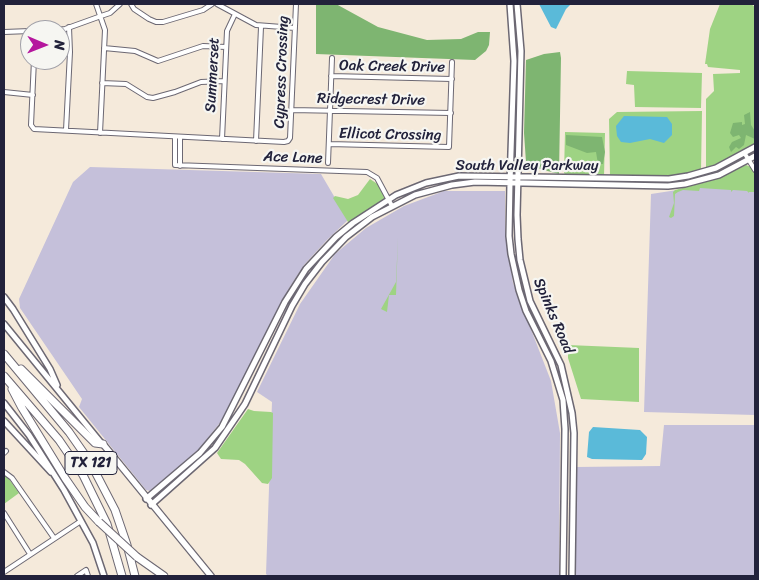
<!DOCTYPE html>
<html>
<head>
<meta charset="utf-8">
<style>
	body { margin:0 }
	#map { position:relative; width:759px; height:580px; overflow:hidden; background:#f5eadb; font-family:Sriracha,sans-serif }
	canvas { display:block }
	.frame { position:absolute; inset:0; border:5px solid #22223b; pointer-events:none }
	.north { position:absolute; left:20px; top:20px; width:50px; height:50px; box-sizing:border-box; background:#f6f6f2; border:1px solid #a1a1a9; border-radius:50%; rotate:91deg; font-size:14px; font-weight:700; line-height:20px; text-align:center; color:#22223b }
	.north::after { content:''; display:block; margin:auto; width:18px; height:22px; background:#b5179e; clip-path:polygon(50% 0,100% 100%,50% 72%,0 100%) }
</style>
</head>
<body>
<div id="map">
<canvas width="759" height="580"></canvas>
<div class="frame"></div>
<div class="north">N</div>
</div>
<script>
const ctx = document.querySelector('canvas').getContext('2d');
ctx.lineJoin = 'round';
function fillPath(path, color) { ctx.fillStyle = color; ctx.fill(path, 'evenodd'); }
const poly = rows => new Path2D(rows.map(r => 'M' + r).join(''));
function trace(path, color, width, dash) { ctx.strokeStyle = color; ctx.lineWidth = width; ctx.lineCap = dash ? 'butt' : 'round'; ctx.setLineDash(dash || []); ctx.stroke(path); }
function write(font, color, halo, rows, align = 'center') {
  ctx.font = font + ' Sriracha,sans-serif'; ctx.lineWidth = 4.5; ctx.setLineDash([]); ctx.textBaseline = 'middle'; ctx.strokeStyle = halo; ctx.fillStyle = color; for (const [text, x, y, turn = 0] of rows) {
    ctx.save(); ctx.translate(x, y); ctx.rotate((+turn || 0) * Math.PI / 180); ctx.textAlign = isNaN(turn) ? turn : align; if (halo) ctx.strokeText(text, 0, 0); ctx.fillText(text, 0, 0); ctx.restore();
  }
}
fillPath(poly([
	[90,167,321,174,348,220,327,240,304,265,288,290,223,419,199,449,150,491,146,490,79,407,82,399,20,308,19,299,73,182],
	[697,187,755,190,755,415,644,412,651,194],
	[444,191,505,191,505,230,513,283,551,381,560,433,559,576,268,576,266,574,272,402,257,392,300,304,335,254,366,228,404,206],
	[664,425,755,425,755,576,574,576,576,467,660,466]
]), '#c5c0da');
fillPath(poly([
	[720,4,751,4,755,7,755,143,750,149,727,162,707,168,706,168,706,99,714,91,713,74,740,73,740,70,708,67,707,64,705,64,710,29],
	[627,71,702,73,701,108,635,107,634,85,626,84],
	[702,111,701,171,685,176,661,177,610,176,609,119,617,112],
	[565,132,605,133,604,177,566,175,564,173],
	[746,165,751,167,755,173,755,192,749,192,749,193,747,191,733,190,731,192,731,190,700,188,699,191,683,190,678,192,675,194,674,216,671,218,669,217,674,203,673,192,675,190,709,181],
	[370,179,379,185,385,199,350,223,348,222,333,198,335,196,348,199,358,195],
	[398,237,396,295,389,295,387,312,381,309,396,282],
	[568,345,639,348,639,402,581,399,568,358],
	[248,409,254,411,271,412,273,413,272,478,268,484,262,483,245,464,239,460,221,459,217,453],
	[4,475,7,476,19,493,4,504]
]), '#9ed383');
fillPath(poly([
	[316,4,336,4,378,27,427,40,461,39,478,32,490,32,489,45,486,51,475,60,316,54],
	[560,52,561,58,559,174,540,169,526,162,524,133,526,60,544,54],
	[750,112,751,125,755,131,755,139,746,135,744,145,739,149,736,147,731,152,729,147,732,142,741,138,739,135,733,137,730,133,733,123,742,122,742,125,745,124,744,115],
	[566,135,602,137,605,152,603,164,598,164,596,152,587,153,566,145]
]), '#7eb571');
fillPath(poly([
	[539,4,571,4,566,9,556,29,551,27],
	[624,116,667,117,672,124,672,135,664,143,650,139,630,143,621,142,617,136,616,126],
	[593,427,640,430,647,437,646,454,642,460,592,459,587,457,589,432]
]), '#5abad9');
const minor = poly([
	[96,4,105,30,100,133],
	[131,4,134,9,149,19,156,22,163,22,203,10,212,4],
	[217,4,256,25,295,28],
	[48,30,65,29,101,16,110,13,120,4],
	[4,32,30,31],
	[104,48,135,51,158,61,203,46,226,47],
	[34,60,31,125,34,129,284,142,288,141,290,138,296,4],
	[331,76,452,79],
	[102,83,126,84,147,97,153,98,175,92,201,82,224,81],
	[4,92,33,95],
	[291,110,451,113],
	[66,130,70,52,69,27],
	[175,137,175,165,367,172,377,178,392,206],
	[222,139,227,31,235,14],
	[256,141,261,27],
	[329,144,449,147,452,62],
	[745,154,755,170],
	[328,163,332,58],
	[180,166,180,137],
	[4,453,6,451],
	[4,472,12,478,54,538],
	[4,513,30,554],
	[4,572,81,521],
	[77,576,86,570,88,576]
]);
const secondary = poly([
	[510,4,514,61,510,183,509,236,511,254,519,290,526,311,551,361,563,400,565,429,563,576],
	[517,4,521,51,517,215,518,239,520,260,530,301,561,365,572,413,574,433,572,576],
	[4,297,13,309,50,369,57,385],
	[4,324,102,444],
	[4,403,29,435,64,490,93,543,104,576],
	[4,421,51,472],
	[146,499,200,453,222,427,285,302,306,269,336,237,353,223,396,195,426,183,459,176,669,179,688,176,716,168,755,147],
	[151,505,215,448,245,404,292,306,305,284,322,262,346,237,372,217,415,195,452,185,475,182,668,186,685,184,719,175,755,156]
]);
const primary = poly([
	[103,444,211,576]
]);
const motorway = poly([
	[4,354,69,432,90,462,115,510,127,545,135,576],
	[21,369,95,443,103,444],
	[4,376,59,440,83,475,107,524,122,576],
	[12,389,22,408,65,478,85,507,99,522],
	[137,557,164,576]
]);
trace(minor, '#6c6873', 6);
trace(secondary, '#6c6873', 8);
trace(primary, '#6c6873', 8);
trace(motorway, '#6c6873', 9);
trace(minor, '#fff', 4);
trace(secondary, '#fff', 5);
trace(primary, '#fff', 5.5);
trace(motorway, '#fff', 7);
const motorwayBridge = poly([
	[99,522,137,557]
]);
trace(motorwayBridge, '#6c6873', 9, []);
trace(motorwayBridge, '#fff', 7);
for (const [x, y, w] of [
	[91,463,52]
]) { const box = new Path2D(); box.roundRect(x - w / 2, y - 11.5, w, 23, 4); ctx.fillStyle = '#f6f6f2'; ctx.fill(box); trace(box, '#22223b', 1); }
write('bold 14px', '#22223b', null, [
	["TX 121",91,463]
]);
write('15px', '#22223b', '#f6f6f2', [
	["Oak Creek Drive",392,67,1],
	["Cypress Crossing",282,72,-88],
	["Summerset",213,75,-87],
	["Ridgecrest Drive",371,100,1],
	["Ellicot Crossing",390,135,1],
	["Ace Lane",293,158,2],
	["South Valley Parkway",527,166],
	["Spinks Road",553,316,67]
]);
</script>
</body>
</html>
